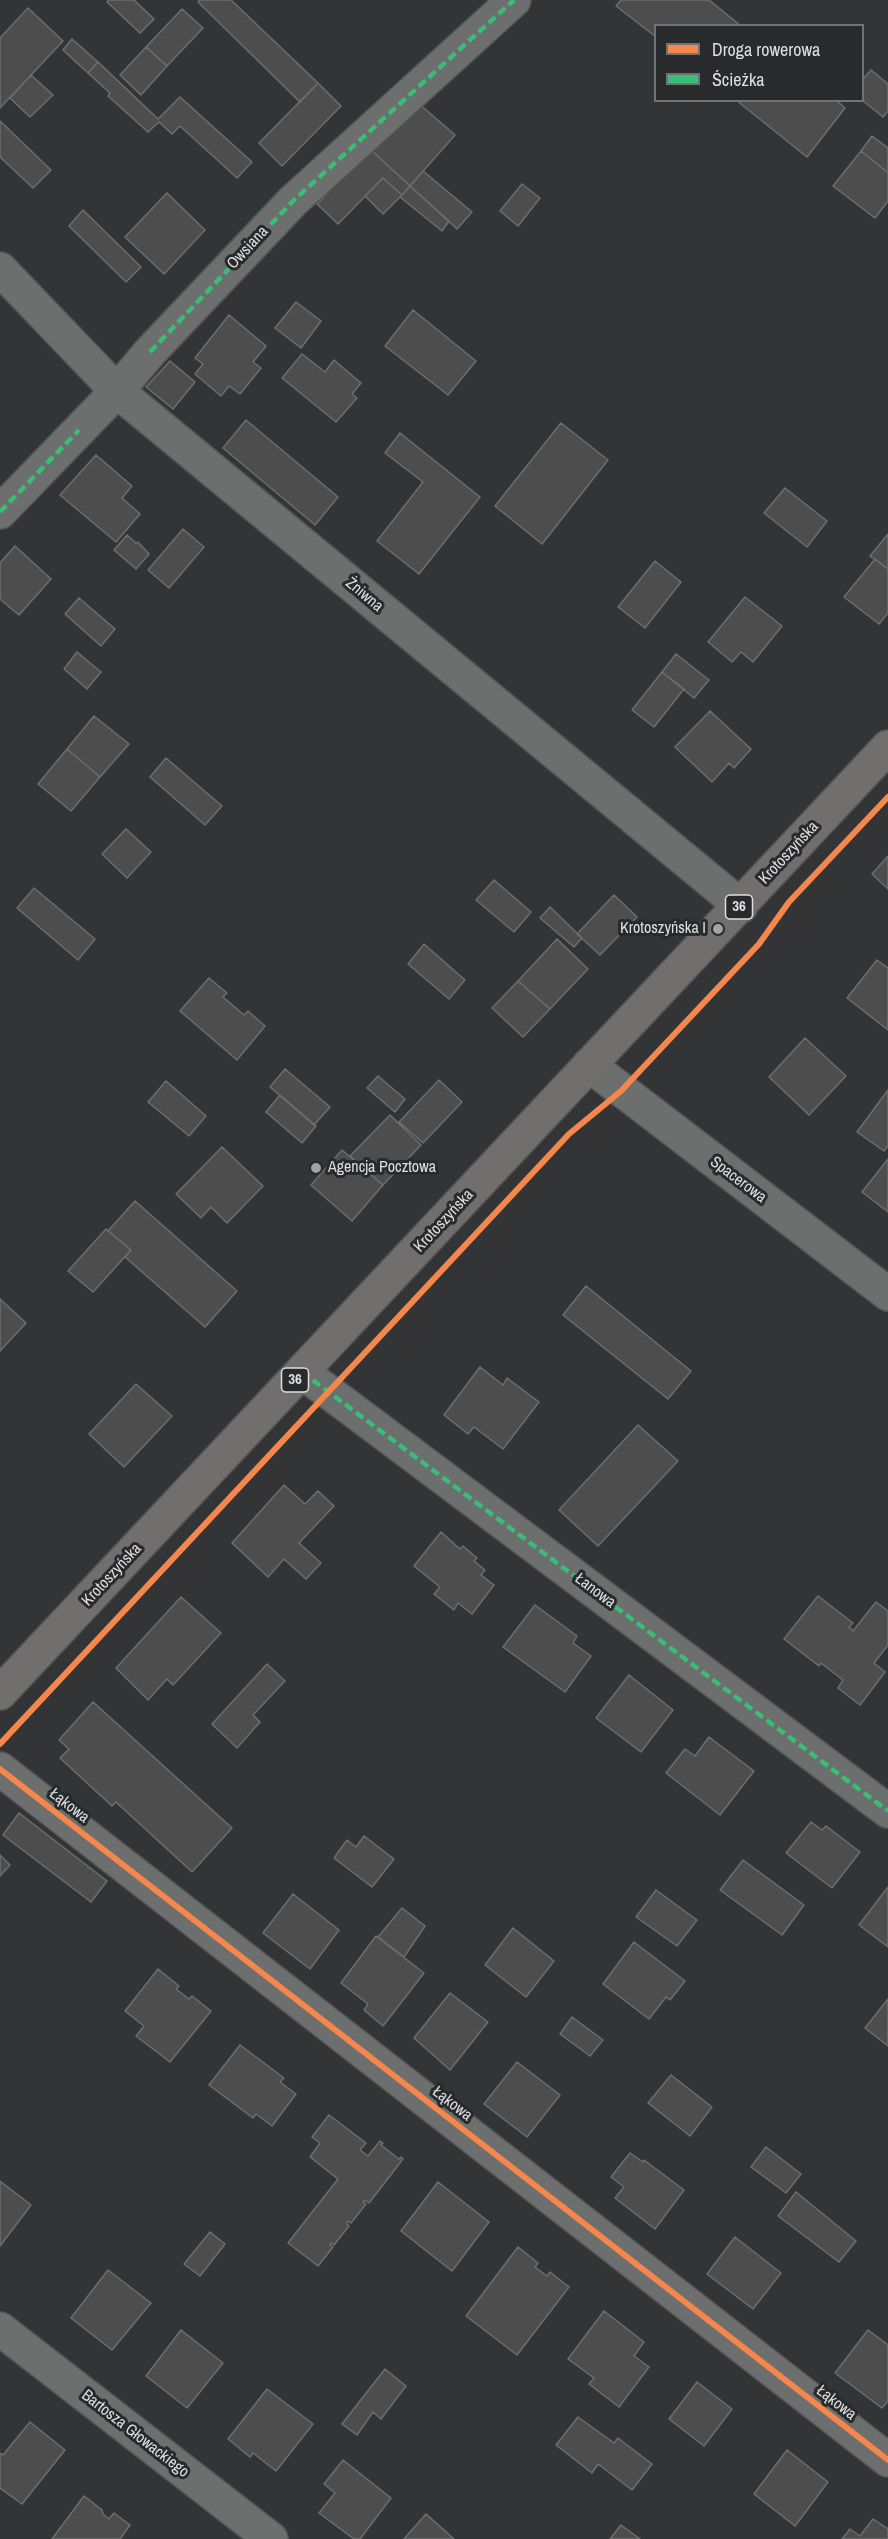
<!DOCTYPE html>
<meta charset="utf-8">
<style>
body{margin:0}
#map{position:relative;width:888px;height:2539px;overflow:hidden;background:#333435;font-family:"Archivo Narrow",sans-serif}
canvas{display:block}
.legend{position:absolute;left:654px;top:24px;width:210px;height:78px;box-sizing:border-box;background:#282a2c;border:2px solid #717274;margin:0;padding:8px 10px;list-style:none;font-size:18px;color:#dedfe0}
.legend li{display:flex;align-items:center;gap:12px;height:30px}
.legend b{width:30px;border:2px solid #717274}
</style>
<div id="map">
<canvas width="888" height="2539"></canvas>
<ul class="legend">
<li><b style="height:8px;background:#f5874c"></b>Droga rowerowa</li>
<li><b style="height:8px;background:#3abd76"></b>Ścieżka</li>
</ul>
</div>
<script>
const g = document.querySelector('canvas').getContext('2d');
g.lineJoin = 'round';
function fill(path, color) {
  g.fillStyle = color;
  g.fill(path, 'evenodd');
}
function poly(rows) {
  const path = new Path2D();
  for (const r of rows) {
    path.moveTo(r[0], r[1]);
    for (let i = 2; i < r.length; i += 2) path.lineTo(r[i], r[i + 1]);
  }
  return path;
}
function trace(path, color, width, dash) {
  g.strokeStyle = color;
  g.lineWidth = width;
  g.lineCap = dash ? 'butt' : 'round';
  g.setLineDash(dash || []);
  g.stroke(path);
}
function drawText(font, color, halo, rows, align = 'center') {
  g.font = font + ' "Archivo Narrow",sans-serif';
  g.lineWidth = 6;
  g.setLineDash([]);
  g.textBaseline = 'middle';
  g.strokeStyle = halo;
  g.fillStyle = color;
  for (const [text, x, y, turn = 0] of rows) {
    g.save();
    g.translate(x, y);
    g.rotate((+turn || 0) * Math.PI / 180);
    g.textAlign = isNaN(turn) ? turn : align;
    if (halo) g.strokeText(text, 0, 0);
    g.fillText(text, 0, 0);
    g.restore();
  }
}
const building = poly([
 [109,0,134,0,154,19,140,33,107,2,109,0],
 [200,0,231,0,318,83,300,102,198,2,200,0],
 [621,0,709,0,741,26,656,26,656,37,616,6,621,0],
 [28,8,63,41,0,108,0,38,28,8],
 [182,9,203,28,167,66,146,47,182,9],
 [72,39,98,62,88,73,63,50,72,39],
 [146,47,167,66,141,95,120,75,146,47],
 [98,62,158,119,180,97,252,162,237,178,180,126,172,134,159,122,148,132,108,96,110,93,88,73,98,62],
 [871,70,888,84,888,111,883,117,862,100,862,80,871,70],
 [31,75,53,95,30,117,10,98,31,75],
 [318,83,341,106,282,166,259,143,318,83],
 [736,100,836,100,845,108,807,157,736,100],
 [417,102,455,135,410,186,370,149,417,102],
 [0,121,51,170,33,188,0,157,0,121],
 [872,136,888,148,888,173,861,151,872,136],
 [370,149,410,186,402,195,383,178,338,224,317,204,370,149],
 [861,151,888,173,888,201,875,218,833,186,861,151],
 [423,171,472,212,457,229,410,186,423,171],
 [383,178,402,195,383,214,365,196,383,178],
 [522,184,540,198,518,226,500,211,522,184],
 [410,186,449,221,442,231,400,197,410,186],
 [167,193,205,230,164,274,125,237,167,193],
 [83,210,141,267,126,282,69,226,83,210],
 [296,302,321,321,301,348,275,328,296,302],
 [413,310,476,361,448,395,385,346,413,310],
 [229,315,266,346,253,362,261,368,240,394,229,386,221,396,195,374,203,364,195,358,229,315],
 [302,354,325,372,334,360,361,383,352,394,357,398,336,422,282,378,302,354],
 [170,361,195,382,173,409,146,387,170,361],
 [246,420,338,497,315,525,223,448,246,420],
 [561,423,608,460,542,544,495,506,561,423],
 [400,433,480,497,419,574,377,541,423,482,385,453,400,433],
 [96,455,132,486,122,498,140,514,116,542,60,495,96,455],
 [785,488,827,521,807,547,764,513,785,488],
 [183,529,204,547,169,588,148,570,183,529],
 [888,534,888,569,870,556,888,534],
 [127,535,136,543,138,542,149,554,136,569,114,550,127,535],
 [15,546,51,579,19,615,0,599,0,563,15,546],
 [875,559,888,569,888,613,879,624,844,597,875,559],
 [655,561,681,582,645,628,618,607,655,561],
 [745,597,782,626,753,662,741,652,732,662,708,642,745,597],
 [79,598,115,629,101,646,65,614,79,598],
 [77,652,101,672,87,689,64,669,77,652],
 [676,654,709,680,694,698,662,672,676,654],
 [662,672,684,689,654,727,632,710,662,672],
 [710,711,751,749,734,768,729,763,712,782,675,747,710,711],
 [94,716,129,744,100,777,67,749,94,716],
 [67,749,100,777,71,811,38,784,67,749],
 [166,758,222,806,205,825,150,777,166,758],
 [126,829,151,852,127,878,102,854,126,829],
 [888,856,888,889,872,874,888,856],
 [494,880,531,912,514,932,476,900,494,880],
 [34,888,95,939,78,960,17,908,34,888],
 [614,895,637,917,600,955,577,934,614,895],
 [550,907,582,938,574,947,540,918,550,907],
 [557,939,588,969,550,1009,518,981,557,939],
 [424,944,465,980,449,999,408,964,424,944],
 [877,960,888,968,888,1030,847,998,877,960],
 [209,978,227,993,223,997,244,1015,248,1011,265,1026,237,1060,180,1011,209,978],
 [518,981,550,1009,523,1037,492,1008,518,981],
 [805,1038,846,1076,809,1115,769,1077,805,1038],
 [285,1069,330,1107,314,1125,270,1087,285,1069],
 [378,1076,405,1099,395,1112,367,1088,378,1076],
 [439,1080,462,1102,423,1143,399,1122,439,1080],
 [166,1081,206,1116,189,1136,148,1102,166,1081],
 [888,1090,888,1146,884,1151,857,1132,888,1090],
 [280,1095,316,1126,302,1143,266,1112,280,1095],
 [390,1115,421,1145,383,1185,350,1156,390,1115],
 [222,1147,263,1186,227,1223,211,1207,201,1218,176,1194,222,1147],
 [342,1150,383,1185,352,1221,311,1185,342,1150],
 [888,1159,888,1212,862,1192,888,1159],
 [135,1201,237,1291,205,1327,125,1257,131,1250,108,1231,135,1201],
 [106,1229,131,1250,93,1292,68,1271,106,1229],
 [586,1286,691,1371,668,1399,563,1315,586,1286],
 [0,1299,26,1323,0,1351,0,1299],
 [480,1367,503,1385,507,1378,539,1402,503,1449,474,1427,468,1434,444,1415,480,1367],
 [136,1384,172,1416,124,1467,89,1434,136,1384],
 [638,1425,678,1461,598,1546,559,1510,638,1425],
 [284,1485,305,1504,318,1491,334,1506,299,1543,321,1563,306,1579,284,1559,268,1577,232,1543,284,1485],
 [441,1532,460,1549,463,1546,477,1558,474,1561,485,1570,481,1575,494,1585,472,1614,458,1603,454,1610,434,1594,440,1587,414,1566,441,1532],
 [818,1596,853,1623,849,1627,853,1631,876,1602,888,1611,888,1645,874,1663,885,1672,860,1705,838,1688,843,1680,821,1663,819,1666,784,1639,818,1596],
 [181,1597,221,1633,173,1685,167,1679,148,1700,116,1668,181,1597],
 [535,1605,577,1636,573,1643,591,1656,565,1692,503,1647,535,1605],
 [267,1664,285,1681,253,1715,260,1722,237,1748,212,1724,267,1664],
 [629,1675,673,1710,641,1752,596,1718,629,1675],
 [93,1702,232,1828,192,1872,116,1802,112,1806,60,1758,69,1749,59,1740,93,1702],
 [709,1737,754,1771,720,1815,666,1773,685,1749,695,1756,709,1737],
 [19,1813,107,1881,91,1902,3,1835,19,1813],
 [811,1822,822,1830,826,1826,860,1852,832,1888,786,1853,811,1822],
 [364,1836,394,1859,372,1887,334,1858,347,1840,356,1847,364,1836],
 [0,1855,10,1865,0,1876,0,1855],
 [743,1860,804,1905,782,1935,720,1890,743,1860],
 [888,1887,888,1947,859,1925,888,1887],
 [656,1890,697,1920,677,1946,636,1917,656,1890],
 [293,1894,339,1930,310,1969,263,1933,293,1894],
 [402,1908,425,1926,404,1957,378,1937,402,1908],
 [513,1928,554,1961,526,1997,485,1965,513,1928],
 [376,1936,424,1973,383,2026,364,2010,368,2004,341,1983,376,1936],
 [634,1942,685,1981,670,2000,666,1997,649,2019,603,1984,634,1942],
 [158,1969,179,1986,176,1989,189,1999,192,1996,211,2011,170,2062,136,2036,144,2026,125,2011,158,1969],
 [450,1993,488,2022,450,2070,414,2038,450,1993],
 [888,1999,888,2046,865,2028,888,1999],
 [572,2017,603,2040,590,2056,560,2034,572,2017],
 [240,2045,284,2078,280,2082,296,2094,272,2126,256,2114,253,2118,209,2085,240,2045],
 [517,2062,560,2095,527,2137,484,2104,517,2062],
 [671,2075,712,2107,690,2136,648,2103,671,2075],
 [329,2115,366,2143,360,2150,368,2156,380,2141,383,2143,381,2145,399,2159,401,2157,403,2159,369,2203,365,2200,363,2202,366,2204,351,2223,348,2221,347,2224,349,2226,334,2245,331,2243,330,2245,333,2247,318,2266,288,2243,338,2179,310,2157,320,2143,312,2137,329,2115],
 [766,2147,801,2174,786,2193,751,2167,766,2147],
 [630,2153,643,2162,644,2160,684,2190,655,2229,615,2198,624,2187,611,2177,630,2153],
 [0,2181,31,2205,0,2246,0,2181],
 [438,2182,489,2222,452,2271,401,2231,438,2182],
 [796,2192,856,2241,839,2262,778,2216,796,2192],
 [210,2232,225,2244,200,2276,184,2264,210,2232],
 [735,2237,781,2273,753,2309,707,2274,735,2237],
 [518,2247,538,2263,535,2267,547,2276,550,2272,569,2287,517,2355,466,2316,518,2247],
 [108,2270,151,2303,112,2350,71,2318,108,2270],
 [604,2311,644,2342,634,2356,649,2367,619,2407,589,2384,594,2378,568,2359,604,2311],
 [181,2330,223,2363,187,2408,146,2376,181,2330],
 [868,2330,888,2345,888,2401,882,2408,835,2373,868,2330],
 [385,2369,406,2386,381,2419,373,2412,357,2435,342,2424,385,2369],
 [697,2382,732,2409,704,2446,669,2419,697,2382],
 [267,2389,313,2424,276,2471,253,2453,250,2457,228,2439,267,2389],
 [578,2417,614,2443,618,2438,652,2464,632,2490,598,2464,592,2473,556,2445,578,2417],
 [30,2422,65,2450,22,2504,0,2488,0,2453,3,2455,30,2422],
 [787,2450,828,2482,795,2526,754,2494,787,2450],
 [343,2460,391,2498,360,2539,354,2539,319,2513,335,2493,324,2484,343,2460],
 [84,2496,102,2510,103,2514,109,2519,114,2513,130,2525,120,2539,52,2539,84,2496],
 [426,2514,454,2539,404,2539,426,2514],
 [873,2519,888,2529,888,2539,842,2539,850,2529,860,2536,873,2519],
 [621,2525,640,2539,610,2539,621,2525]
]);
const street = poly([
 [0,269,117,391,741,906],
 [0,512,117,391,150,352,293,201,514,0],
 [589,1065,888,1294],
 [302,1372,888,1811],
 [0,1769,888,2460],
 [0,2329,271,2539]
]);
const primary = poly([
 [0,1693,888,747]
]);
const quiet = poly([
 [150,352,293,201,514,0],
 [0,512,79,430],
 [302,1372,888,1811]
]);
const cycleway = poly([
 [0,1744,569,1134,621,1091,759,944,789,902,888,797],
 [0,1769,888,2460]
]);
const markers = [
 [718,929,6,"#a2a3a4"],
 [316,1168,6,"#a2a3a4"]
];
const shields = [
 [739,907,27],
 [295,1380,27]
];
const shieldNames = [
 ["36",739,907],
 ["36",295,1380]
];
const streetNames = [
 ["Owsiana",248,248,-47],
 ["Żniwna",364,595,40],
 ["Krotoszyńska",789,853,-47],
 ["Spacerowa",738,1180,37],
 ["Krotoszyńska",444,1221,-47],
 ["Krotoszyńska",112,1575,-47],
 ["Łanowa",595,1591,37],
 ["Łąkowa",69,1806,38],
 ["Łąkowa",452,2104,38],
 ["Łąkowa",836,2403,38],
 ["Bartosza Głowackiego",135,2434,38]
];
const poiNames = [
 ["Krotoszyńska I",706,929],
 ["Agencja Pocztowa",328,1168,"left"]
];
fill(building, '#4d4d4d');
trace(building, '#6e6e6f', 1.5);
trace(street, '#525353', 36);
trace(primary, '#525353', 36);
trace(street, '#6d6e6e', 33);
trace(primary, '#716e6d', 33);
trace(quiet, '#3abd76', 4.5, [9, 4.5]);
trace(cycleway, '#f5874c', 6);
for (const [x, y, r, color] of markers) {
  const dot = new Path2D();
  dot.arc(x, y, r, 0, 2 * Math.PI);
  g.fillStyle = color;
  g.fill(dot);
  trace(dot, '#282a2c', 2);
}
for (const [x, y, w] of shields) {
  const box = new Path2D();
  box.roundRect(x - w / 2, y - 12, w, 24, 4.5);
  g.fillStyle = '#282a2c';
  g.fill(box);
  trace(box, '#dedfe0', 1.5);
}
drawText('bold 15px', '#dedfe0', null, shieldNames);
drawText('16px', '#dedfe0', '#282a2c', streetNames);
drawText('16px', '#dedfe0', '#282a2c', poiNames, 'right');
</script>
